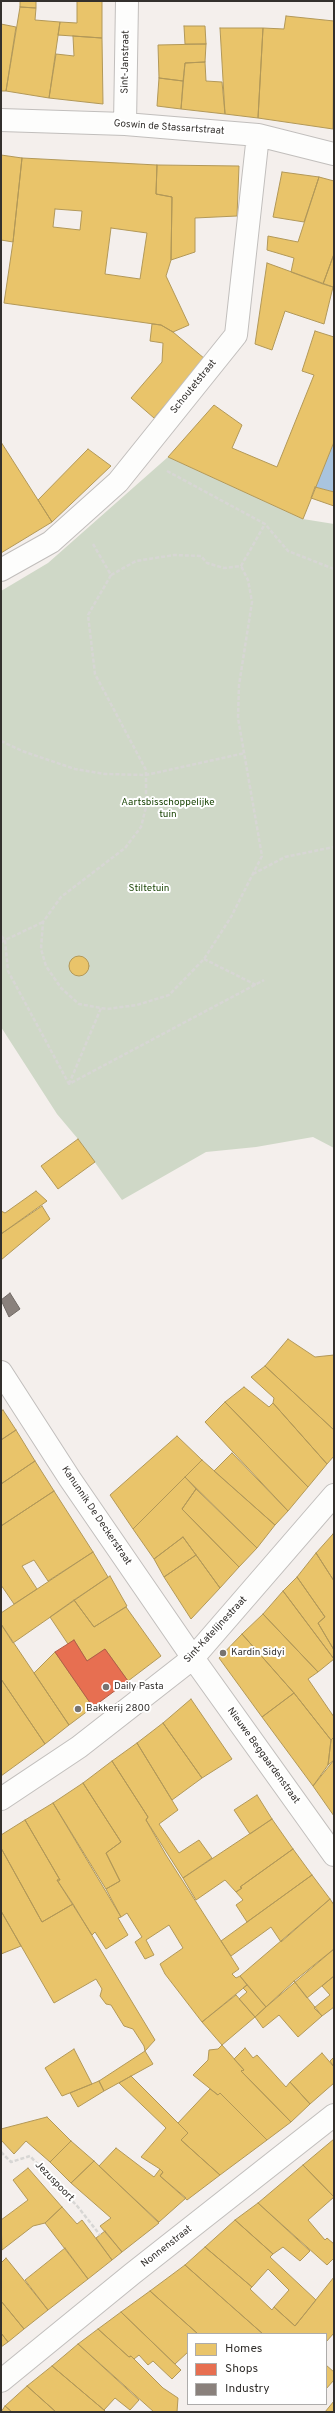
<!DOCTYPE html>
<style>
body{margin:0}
#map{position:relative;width:335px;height:2413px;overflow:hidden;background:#f4efec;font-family:Overpass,sans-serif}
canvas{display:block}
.frame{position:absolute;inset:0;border:2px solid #33302d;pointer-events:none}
.legend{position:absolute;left:187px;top:2333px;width:140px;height:72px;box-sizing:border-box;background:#fff;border:1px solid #adacab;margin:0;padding:5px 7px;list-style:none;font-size:12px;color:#33302d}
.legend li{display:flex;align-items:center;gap:8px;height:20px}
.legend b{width:20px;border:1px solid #adacab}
</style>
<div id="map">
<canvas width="335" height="2413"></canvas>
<div class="frame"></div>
<ul class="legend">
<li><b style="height:11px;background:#e9c46a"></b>Homes</li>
<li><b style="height:11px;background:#e76f51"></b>Shops</li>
<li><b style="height:11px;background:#8a817c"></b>Industry</li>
</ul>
</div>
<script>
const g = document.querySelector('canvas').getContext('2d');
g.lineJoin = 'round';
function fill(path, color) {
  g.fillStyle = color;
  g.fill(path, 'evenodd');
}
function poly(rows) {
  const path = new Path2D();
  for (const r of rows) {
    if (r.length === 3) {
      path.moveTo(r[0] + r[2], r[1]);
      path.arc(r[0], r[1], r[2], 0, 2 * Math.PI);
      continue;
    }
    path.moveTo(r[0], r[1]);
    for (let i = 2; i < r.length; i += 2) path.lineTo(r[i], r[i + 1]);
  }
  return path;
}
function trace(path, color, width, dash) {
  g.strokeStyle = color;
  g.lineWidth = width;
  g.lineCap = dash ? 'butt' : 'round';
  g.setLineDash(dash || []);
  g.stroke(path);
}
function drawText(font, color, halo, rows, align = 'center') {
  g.font = font + ' Overpass,sans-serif';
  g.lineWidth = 4;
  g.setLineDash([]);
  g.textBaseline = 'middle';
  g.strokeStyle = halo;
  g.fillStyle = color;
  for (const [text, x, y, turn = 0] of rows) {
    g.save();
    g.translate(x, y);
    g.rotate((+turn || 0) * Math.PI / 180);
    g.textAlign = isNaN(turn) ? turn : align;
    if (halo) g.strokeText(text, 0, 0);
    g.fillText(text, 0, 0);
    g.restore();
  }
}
const green = poly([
 [168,457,303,519,334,524,334,1148,313,1137,256,1147,206,1152,122,1200,78,1139,57,1114,1,1027,1,591,48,563]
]);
const water = poly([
 [334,442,334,492,315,487]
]);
const homes = poly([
 [20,1,36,1,36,8,20,7,20,1],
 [77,1,102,1,102,38,58,35,60,22,77,23,77,1],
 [20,7,36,8,35,20,60,22,49,98,6,91,20,7],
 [286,16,334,21,333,129,258,118,263,28,284,29,286,16],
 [1,24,16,27,6,91,1,91,1,24],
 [184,26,205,26,206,44,185,44,184,26],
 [220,28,263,28,258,118,225,114,220,28],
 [73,36,102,38,103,104,49,98,56,54,74,56,73,36],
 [206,44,205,62,185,63,183,81,159,78,158,45,206,44],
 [205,62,206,81,222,82,225,114,181,109,185,63,205,62],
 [159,78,183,81,181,109,157,106,159,78],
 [1,155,22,158,13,242,1,240,1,155],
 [22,158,157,165,156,194,172,197,171,260,166,276,189,325,173,332,161,325,4,303,13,242,22,158],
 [55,209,82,211,80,230,53,227,55,209],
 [111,228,147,233,140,279,105,274,111,228],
 [157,165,239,166,237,216,195,218,195,252,171,260,172,197,156,194,157,165],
 [282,172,319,177,304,222,273,217,282,172],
 [319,177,334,181,334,254,323,284,291,272,294,258,267,250,268,236,298,242,319,177],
 [334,254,334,286,333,287,323,284,334,254],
 [267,263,333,287,324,324,285,311,272,350,255,344,267,263],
 [152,324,161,325,173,332,205,359,154,418,131,398,162,362,163,343,150,341,152,324],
 [315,331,334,337,334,442,303,519,168,457,214,405,242,425,232,448,277,467,314,375,302,371,315,331],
 [1,442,52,522,1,553,1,442],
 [88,449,111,466,52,522,38,500,88,449],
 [315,487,334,492,334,506,311,498,315,487],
 [79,966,10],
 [78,1139,95,1162,58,1189,41,1166,78,1139],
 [36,1191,47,1201,1,1234,1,1211,5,1213,36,1191],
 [42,1206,50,1219,1,1260,1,1234,42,1206],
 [288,1339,315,1357,334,1355,334,1430,265,1366,288,1339],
 [265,1366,334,1430,334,1456,327,1464,273,1403,274,1398,251,1377,265,1366],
 [244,1387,269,1407,273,1403,327,1464,308,1487,225,1402,244,1387],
 [225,1402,308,1487,288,1511,205,1422,225,1402],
 [3,1410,16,1430,1,1440,1,1411,3,1410],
 [16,1430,35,1461,1,1484,1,1440,16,1430],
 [177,1436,202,1460,133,1529,110,1495,177,1436],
 [232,1453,288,1511,275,1525,214,1471,232,1453],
 [202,1460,275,1525,257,1548,185,1477,202,1460],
 [35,1461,54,1491,1,1526,1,1484,35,1461],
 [185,1477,196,1489,182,1509,239,1567,220,1588,183,1537,154,1559,133,1529,185,1477],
 [196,1489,257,1548,239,1567,182,1509,196,1489],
 [54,1491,93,1552,48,1581,34,1560,22,1566,37,1589,14,1604,1,1585,1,1526,54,1491],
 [333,1534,334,1535,334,1581,316,1553,333,1534],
 [183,1537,196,1555,164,1577,154,1559,183,1537],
 [93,1552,108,1577,13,1643,1,1624,1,1613,93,1552],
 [316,1553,334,1581,334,1650,318,1623,325,1617,297,1577,316,1553],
 [196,1555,220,1588,191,1619,164,1577,196,1555],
 [110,1576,127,1606,94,1627,74,1600,110,1576],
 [297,1577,325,1617,318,1623,334,1650,334,1659,283,1591,297,1577],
 [283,1591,334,1659,318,1672,263,1614,283,1591],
 [74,1600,94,1627,126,1607,161,1656,128,1681,105,1649,87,1661,74,1640,68,1644,50,1617,74,1600],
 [263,1614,318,1672,308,1679,334,1717,334,1737,331,1740,294,1693,242,1634,263,1614],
 [1,1624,69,1725,45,1744,1,1679,1,1624],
 [242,1634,294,1693,262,1717,219,1658,242,1634],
 [55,1652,93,1707,69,1725,34,1673,55,1652],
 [1,1679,45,1744,1,1776,1,1679],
 [294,1693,331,1740,328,1765,313,1786,262,1717,294,1693],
 [191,1699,232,1759,202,1778,163,1723,191,1699],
 [163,1723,202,1778,172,1800,137,1743,163,1723],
 [334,1737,334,1760,328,1765,331,1740,334,1737],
 [137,1743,178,1810,159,1824,179,1853,199,1840,212,1858,183,1878,146,1820,148,1817,112,1761,137,1743],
 [334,1760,334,1816,313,1786,334,1760],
 [112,1761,148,1817,146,1820,166,1855,239,1969,232,1974,236,1978,240,1976,247,1985,202,2022,165,1974,160,1964,183,1948,169,1925,146,1940,154,1955,145,1959,135,1942,142,1937,127,1913,121,1917,106,1889,120,1881,106,1853,121,1842,83,1783,112,1761],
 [83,1783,121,1842,106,1853,120,1881,106,1889,53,1803,83,1783],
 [257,1795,272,1819,250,1834,234,1810,257,1795],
 [53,1803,121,1917,118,1918,128,1935,106,1949,95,1932,92,1935,57,1880,60,1880,25,1820,53,1803],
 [272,1819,293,1849,240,1887,242,1888,236,1892,225,1880,196,1900,183,1878,272,1819],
 [25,1820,60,1880,57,1880,73,1904,42,1922,1,1848,1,1835,25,1820],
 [1,1848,42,1922,73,1904,155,2040,145,2051,144,2046,133,2029,124,2026,111,2005,106,2004,100,1996,102,1989,96,1979,54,2003,1,1911,1,1848],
 [293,1849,312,1875,247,1922,236,1905,243,1900,236,1892,242,1888,240,1887,293,1849],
 [312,1875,330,1899,281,1942,271,1927,231,1956,221,1941,312,1875],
 [330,1899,334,1905,334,1949,266,2007,240,1976,330,1899],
 [1,1911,21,1946,1,1954,1,1911],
 [334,1949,334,1976,307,1998,294,1981,334,1949],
 [334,1976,334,2007,322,2016,314,2008,330,1995,322,1986,334,1976],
 [294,1981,322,2016,298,2037,279,2015,263,2028,255,2017,294,1981],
 [247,1985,266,2007,255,2017,239,1999,247,1992,243,1988,247,1985],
 [236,1995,255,2017,222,2045,202,2022,236,1995],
 [222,2045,244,2070,241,2071,291,2122,267,2140,220,2093,218,2095,193,2075,208,2060,209,2050,218,2049,222,2045],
 [245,2048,253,2058,257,2055,286,2087,290,2082,310,2104,291,2122,241,2071,244,2070,234,2059,245,2048],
 [74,2049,92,2084,62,2096,45,2068,74,2049],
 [145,2051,153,2064,104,2091,99,2081,145,2051],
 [322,2053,334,2067,334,2083,310,2104,290,2082,322,2053],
 [334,2057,334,2067,330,2061,334,2057],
 [131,2076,188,2133,181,2140,220,2175,187,2200,160,2176,163,2172,160,2169,141,2157,166,2128,119,2083,131,2076],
 [99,2081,104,2091,78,2107,70,2093,99,2081],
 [210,2089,218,2095,220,2093,267,2140,220,2175,181,2140,188,2133,178,2123,210,2089],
 [47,2117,71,2141,50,2162,26,2141,14,2154,1,2140,1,2129,47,2117],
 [334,2139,334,2197,303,2165,334,2139],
 [71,2141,94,2161,71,2183,50,2162,71,2141],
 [116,2148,154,2177,160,2169,163,2172,160,2176,186,2198,159,2222,99,2166,116,2148],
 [94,2161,159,2223,122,2252,100,2226,111,2218,71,2183,94,2161],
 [303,2165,334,2197,308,2220,325,2240,327,2238,334,2244,334,2258,327,2265,258,2203,303,2165],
 [28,2168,62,2207,45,2223,33,2226,2,2250,1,2220,28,2200,13,2180,28,2168],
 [258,2203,310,2251,300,2261,283,2247,273,2254,235,2220,258,2203],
 [62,2207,77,2224,82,2220,112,2260,88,2279,45,2223,62,2207],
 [235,2220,273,2254,270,2257,316,2300,295,2326,274,2307,289,2290,268,2269,252,2287,205,2247,235,2220],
 [105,2231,122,2252,112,2260,96,2238,105,2231],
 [205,2247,252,2287,250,2289,272,2310,274,2307,295,2326,334,2277,334,2333,326,2342,326,2334,263,2334,185,2265,205,2247],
 [65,2248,88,2279,48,2310,25,2280,65,2248],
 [6,2258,48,2310,24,2329,1,2301,1,2263,6,2258],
 [185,2265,238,2312,263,2334,198,2334,150,2291,185,2265],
 [150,2291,198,2334,188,2334,188,2352,175,2364,121,2312,150,2291],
 [1,2301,24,2329,8,2342,1,2333,1,2301],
 [121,2312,181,2370,172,2379,153,2361,148,2365,139,2355,134,2359,131,2356,129,2357,98,2329,121,2312],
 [98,2329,129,2357,131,2356,163,2388,178,2398,177,2412,154,2412,78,2344,98,2329],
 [1,2333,8,2342,1,2347,1,2333],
 [78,2344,139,2400,130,2410,115,2398,104,2410,52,2366,78,2344],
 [326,2365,334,2372,334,2380,326,2389,326,2365],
 [52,2366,104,2410,106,2412,56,2412,27,2386,52,2366],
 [27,2386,56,2412,12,2412,5,2406,27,2386],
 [334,2401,334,2412,325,2412,334,2401],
 [5,2406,12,2412,1,2412,5,2406]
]);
const shops = poly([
 [74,1640,87,1661,105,1649,128,1681,93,1707,55,1652,74,1640]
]);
const industry = poly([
 [10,1293,20,1309,9,1317,1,1300,10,1293]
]);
const path = poly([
 [167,471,265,524,288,551,334,569],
 [93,544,111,575,88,615,95,674,146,770,146,807,141,827,125,848,61,897,43,922,41,949,46,966,61,988,79,1004,107,1009,137,1005,169,995,204,959,231,917,262,856,238,718,239,685,252,602,248,580,241,566],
 [111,575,136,561,174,555,201,556,207,563,224,568,241,566,265,524],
 [1,741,22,751,75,769,105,774,146,775,245,753],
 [253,874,285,857,334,847],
 [1,936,5,940,8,971,69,1084,264,980],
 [1,942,43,922],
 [204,959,256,985],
 [69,1084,101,1008],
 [1,2152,11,2162,30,2156,78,2207,100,2235]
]);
const minor = poly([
 [1,120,125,124,258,135,334,154],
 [125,124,127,1],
 [1,570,51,542,118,482,236,335,258,135],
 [1,1372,70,1479,193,1658,334,1855],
 [1,1799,79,1747,193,1658,334,1495],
 [1,2381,132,2274,334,2115]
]);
const markers = [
 [223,1653,4,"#777370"],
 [106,1687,4,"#777370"],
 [78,1709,4,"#777370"]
];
const streetNames = [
 ["Sint-Janstraat",126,62,-89],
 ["Goswin de Stassartstraat",169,128,4],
 ["Schoutetstraat",194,387,-51],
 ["Kanunnik De Deckerstraat",96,1516,56],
 ["Sint-Katelijnestraat",216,1630,-47],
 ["Nieuwe Beggaardenstraat",263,1756,54],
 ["Jezuspoort",54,2182,46],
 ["Nonnenstraat",167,2247,-38]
];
const parkNames = [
 ["Aartsbisschoppelijke",168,803],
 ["tuin",168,815],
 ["Stiltetuin",149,889]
];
const poiNames = [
 ["Kardin Sidyi",231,1653],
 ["Daily Pasta",114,1687],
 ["Bakkerij 2800",86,1709]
];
fill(green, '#cfd8c7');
fill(water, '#a9c4de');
fill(homes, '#e9c46a');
trace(homes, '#b29858', 1);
fill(shops, '#e76f51');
trace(shops, '#b15c46', 1);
fill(industry, '#8a817c');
trace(industry, '#706964', 1);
trace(minor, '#c1bebc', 24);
trace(path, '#d7d6d4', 2.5, [4, 2]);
trace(minor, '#fdfdfc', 22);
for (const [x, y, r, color] of markers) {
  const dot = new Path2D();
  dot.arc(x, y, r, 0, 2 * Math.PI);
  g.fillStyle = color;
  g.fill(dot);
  trace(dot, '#fff', 1.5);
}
drawText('10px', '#33302d', '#fff', streetNames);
drawText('10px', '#1d4708', '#fff', parkNames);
drawText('10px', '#33302d', '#fff', poiNames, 'left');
</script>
